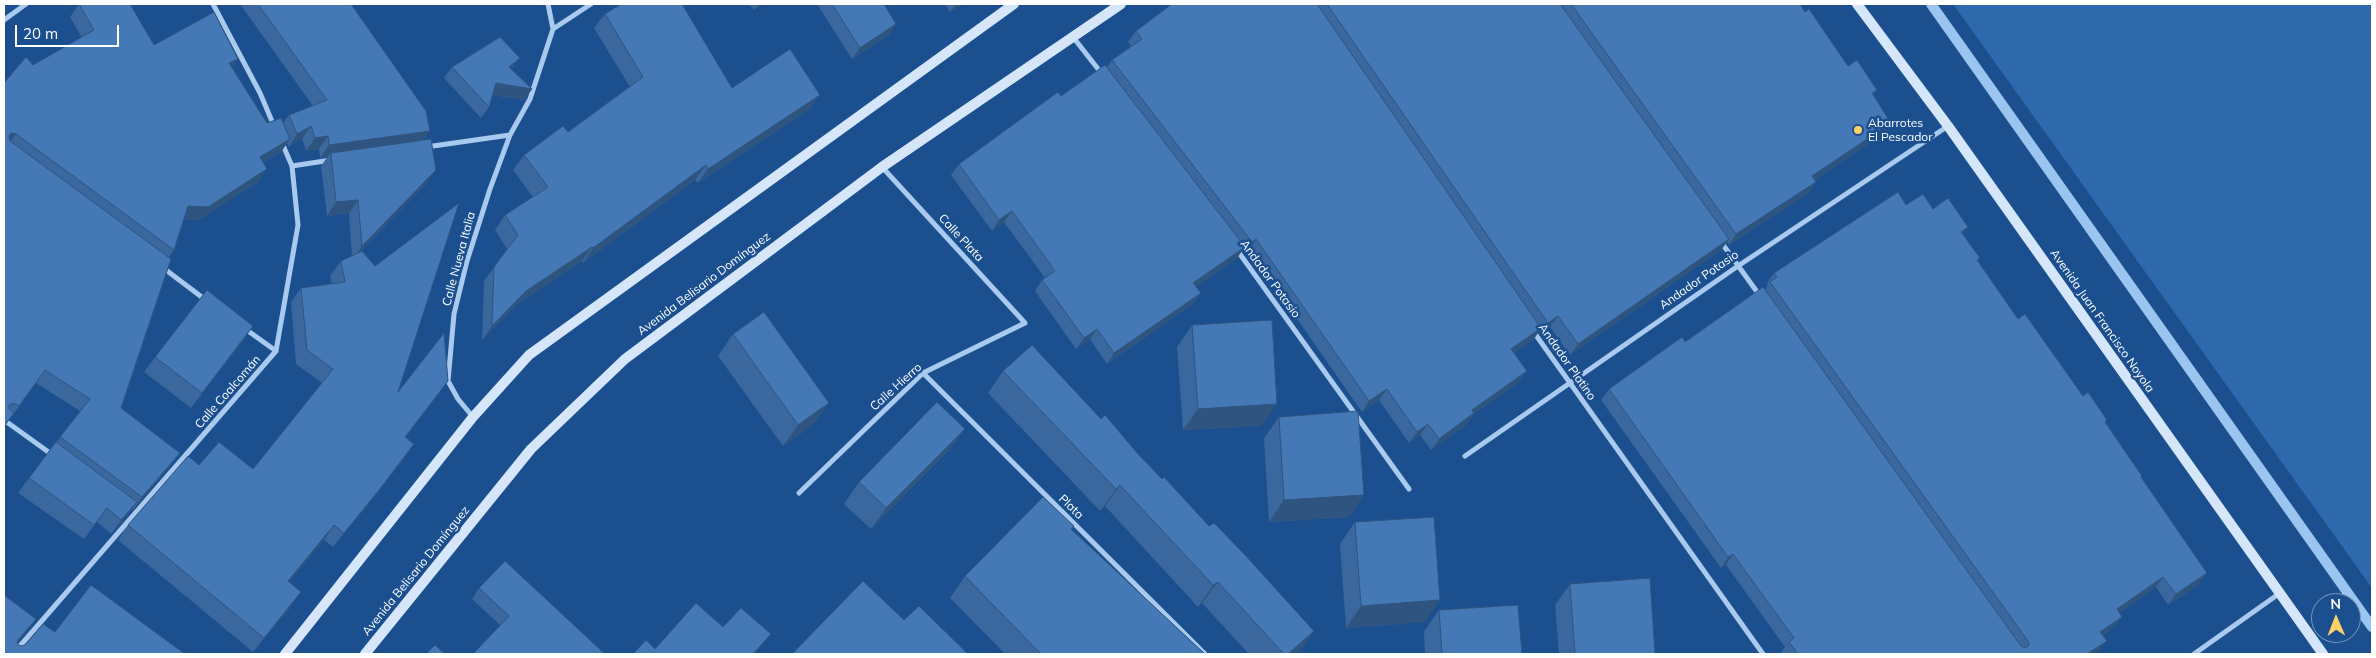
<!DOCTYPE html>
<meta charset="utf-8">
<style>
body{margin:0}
#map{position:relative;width:2376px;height:658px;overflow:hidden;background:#1b4f8f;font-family:Mulish,sans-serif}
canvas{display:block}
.frame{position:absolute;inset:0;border:5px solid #fff;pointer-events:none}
.north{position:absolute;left:2311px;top:593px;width:50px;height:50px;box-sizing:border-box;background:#1b4f8f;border:1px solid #7695bc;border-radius:50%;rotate:359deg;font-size:14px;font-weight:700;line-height:20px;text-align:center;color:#fff}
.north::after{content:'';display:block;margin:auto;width:18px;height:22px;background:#ffd166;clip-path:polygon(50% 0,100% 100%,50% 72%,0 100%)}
.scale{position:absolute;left:15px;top:25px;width:104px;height:22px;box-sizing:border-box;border:2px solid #fff;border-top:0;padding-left:6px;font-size:15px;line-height:18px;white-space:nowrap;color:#fff;-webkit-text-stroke:4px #1b4f8f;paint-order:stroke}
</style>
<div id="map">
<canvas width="2376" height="658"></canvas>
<div class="frame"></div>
<div class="north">N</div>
<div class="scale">20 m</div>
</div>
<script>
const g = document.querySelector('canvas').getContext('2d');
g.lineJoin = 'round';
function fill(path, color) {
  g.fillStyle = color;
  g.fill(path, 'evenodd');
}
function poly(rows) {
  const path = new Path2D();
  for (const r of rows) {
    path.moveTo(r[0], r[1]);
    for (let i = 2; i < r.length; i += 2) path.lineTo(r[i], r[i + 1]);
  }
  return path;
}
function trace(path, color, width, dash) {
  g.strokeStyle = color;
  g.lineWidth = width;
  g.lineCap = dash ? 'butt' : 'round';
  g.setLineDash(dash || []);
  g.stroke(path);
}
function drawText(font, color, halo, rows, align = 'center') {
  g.font = font + ' Mulish,sans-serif';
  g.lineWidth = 5;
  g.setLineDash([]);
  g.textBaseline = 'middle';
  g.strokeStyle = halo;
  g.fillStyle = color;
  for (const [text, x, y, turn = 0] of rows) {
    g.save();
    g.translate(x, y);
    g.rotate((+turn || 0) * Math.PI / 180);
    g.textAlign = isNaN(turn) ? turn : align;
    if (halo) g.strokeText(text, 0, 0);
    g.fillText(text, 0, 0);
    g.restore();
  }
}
const green = poly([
 [1953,4,2372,4,2372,588]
]);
const stream = poly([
 [1931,4,2372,627]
]);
const street = poly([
 [213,4,260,93,274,126],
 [4,20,26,4],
 [553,29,591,4],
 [1073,37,1102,74],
 [426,147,510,135],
 [292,166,331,160],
 [1721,242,1760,296],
 [1237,250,1409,489],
 [162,267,207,301],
 [244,328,276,351],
 [1533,331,1763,654],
 [923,373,1205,654],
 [473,417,458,399,448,381,454,314,467,261,490,189,510,135,530,99,553,29,548,4],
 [4,420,54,456],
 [1465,456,1738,266,1948,126],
 [799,493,923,373,1025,323,882,167],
 [13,654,276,351,298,225,292,166,282,143],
 [2194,654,2280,593]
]);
const secondary = poly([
 [1857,4,1948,126,2323,654],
 [285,654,473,417,529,355,1014,4],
 [365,654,531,449,625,359,882,167,1121,4]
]);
const wall = poly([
 [79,4,154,45,238,59,232,67,267,123,283,123,289,115,313,106,240,4,351,4,430,131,423,140,427,183,359,253,398,392,448,381,406,437,414,444,404,459,368,505,333,547,324,540,289,582,291,607,253,652,118,540,128,525,199,465,253,469,322,383,296,364,291,302,301,288,332,284,330,276,341,261,352,256,349,213,327,216,321,166,328,156,320,158,319,149,306,151,302,139,289,147,287,143,281,152,263,163,258,182,199,220,184,219,174,250,169,257,121,408,180,453,170,466,133,510,132,509,127,516,111,534,97,522,84,539,18,493,29,478,80,411,36,383,4,427,4,83,33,65,82,38,70,17],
 [749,4,763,4,754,10],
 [817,4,884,4,896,24,889,35,852,59],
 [945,4,965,4,950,12],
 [1172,4,1800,4,1805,12,1848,66,1877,90,1873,95,1891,123,1883,134,1815,180,1809,193,1729,245,1727,242,1721,250,1570,355,1550,327,1541,334,1539,331,1534,339,1514,353,1519,382,1474,414,1467,424,1431,450,1420,435,1409,443,1379,400,1362,412,1249,250,1244,253,1242,250,1237,258,1196,287,1201,293,1193,304,1107,364,1090,339,1076,349,1035,291,1042,280,1045,278,1004,222,992,231,951,175,959,164,1061,96,1107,67,1112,60,1131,46,1128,42,1136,31],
 [605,14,732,88,810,109,698,183,695,180,583,263,582,261,516,305,482,340,484,281,507,249,495,230,505,215,533,197,513,170,524,155,568,132,630,87,594,28],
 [452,67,511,70,532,89,524,100,493,95,489,107,481,118,444,78],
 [1906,205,1963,234,1980,258,1978,261,2018,319,2105,423,2141,478,2199,584,2168,605,2156,587,2119,613,2122,617,2114,627,2103,635,2099,651,2095,654,1783,654,1781,653,1785,647,1726,565,1721,568,1601,400,1609,389,1685,342,1765,290,1768,285,1767,283,1774,273],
 [1192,325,1262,426,1183,430,1177,347],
 [253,326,242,342,191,408,144,372,155,357],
 [733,334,814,424,783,446,718,356],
 [1003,371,1101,419,1138,454,1314,631,1299,652,1297,654,1249,654,1202,603,1198,607,1105,506,1100,511,988,393],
 [1279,417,1349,517,1269,522,1264,438],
 [965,429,949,450,871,529,844,504,859,482],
 [1355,522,1425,622,1346,628,1340,544],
 [1072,530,1205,654,1005,654,950,598,965,576],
 [1570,584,1655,654,1559,654,1555,605],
 [479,588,605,654,500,625,472,599],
 [1439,610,1522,654,1425,654,1424,631]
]);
const shadedWall = poly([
 [759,4,763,4,754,10],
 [956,4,965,4,950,12],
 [896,24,889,35,852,59,860,48],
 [520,58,512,69,501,79,509,67],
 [238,59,229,72,229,63],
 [496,83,532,89,524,100,489,94],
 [820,95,810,109,698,183,708,169],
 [1891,123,1883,134,1805,187,1812,176],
 [311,126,302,139,289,147,297,134],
 [430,131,421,143,331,153,328,156,320,158,329,145],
 [11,133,16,134,7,146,4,146],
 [328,136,319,149,306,151,315,138],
 [290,139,281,152,251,170,260,157],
 [706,165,695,180,583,263,593,248],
 [267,169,258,182,199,220,179,219,188,206],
 [436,170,427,183,353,259,362,246],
 [1816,182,1809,193,1729,245,1736,234],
 [358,200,349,213,327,216,336,202],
 [1012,211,1004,222,992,231,999,220],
 [1968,227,1961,238,1961,232],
 [1256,239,1249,250,1244,253,1252,242],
 [1729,239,1721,250,1570,355,1578,344],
 [592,247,582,261,516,305,482,340,492,326,526,291],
 [1245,247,1237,258,1186,294,1193,283],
 [1201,293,1193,304,1107,364,1114,353],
 [1558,316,1550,327,1541,334,1548,323],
 [253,326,242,342,191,408,202,393],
 [1541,328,1534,339,1504,360,1511,349],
 [1097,329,1090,339,1076,349,1084,338],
 [1527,371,1519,382,1474,414,1467,424,1431,450,1439,439,1472,410],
 [448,381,438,395,395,452,405,437],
 [1387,389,1379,400,1362,412,1369,401],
 [829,403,814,424,783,446,798,425],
 [1277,404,1262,426,1183,430,1198,409],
 [1428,424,1420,435,1409,443,1417,432],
 [965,429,949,450,871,529,886,508],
 [414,444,404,459,368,505,333,547,344,533],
 [180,453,170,466,133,510,142,497],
 [1120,485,1105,506,1100,511,1116,489],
 [1364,495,1349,517,1269,522,1284,500],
 [137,502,127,516,111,534,121,520],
 [334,525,324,540,278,596,288,581],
 [1733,554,1726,565,1721,568,1728,557],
 [2207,573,2199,584,2168,605,2176,594],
 [2163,577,2156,587,2109,620,2117,609],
 [1218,582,1202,603,1198,607,1213,585],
 [301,592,291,607,253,652,264,638],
 [1440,600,1425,622,1346,628,1361,606],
 [2122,617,2114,627,2093,642,2100,632],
 [36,619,28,631,9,652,18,640],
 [1314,631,1299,652,1297,654,1288,654],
 [771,634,763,645,755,654,753,654],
 [2107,641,2099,651,2095,654,2087,654]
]);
const building = poly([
 [79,4,130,4,154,45,214,12,238,59,229,63,267,123,281,118,290,139,260,157,267,169,208,207,188,206,174,250,16,134,11,133,9,137,10,141,171,259,121,408,180,453,142,497,60,437,90,399,45,370,19,406,13,403,9,405,9,409,14,413,4,426,4,83,26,57,33,65,94,30,79,4],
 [258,4,351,4,426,111,430,131,329,145,328,136,315,138,311,126,297,134,289,115,327,100,258,4],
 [621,4,682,4,732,88,790,49,820,95,708,169,706,165,593,248,592,247,526,291,492,326,494,267,518,235,505,215,548,187,524,155,563,126,568,132,643,77,605,14,621,4],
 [832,4,884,4,896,24,860,48,832,4],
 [1172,4,1317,4,1541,328,1511,349,1527,371,1472,410,1474,413,1439,439,1428,424,1417,432,1387,389,1369,401,1256,239,1252,242,1112,60,1142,39,1136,31,1172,4],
 [1327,4,1560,4,1729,239,1578,344,1558,316,1548,323,1327,4],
 [1571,4,1800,4,1805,12,1809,9,1848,66,1857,60,1877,90,1872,93,1891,123,1812,176,1816,182,1736,234,1571,4],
 [500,37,520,58,509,67,532,89,496,83,489,107,452,67,500,37],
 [1105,65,1245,247,1193,283,1201,293,1114,353,1097,329,1084,338,1042,280,1055,271,1012,211,999,220,959,164,1058,92,1061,96,1105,65],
 [431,139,436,170,362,246,358,200,336,202,331,153,431,139],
 [1898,192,1906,205,1923,194,1933,209,1948,198,1968,227,1961,232,1980,258,1977,260,2018,319,2025,314,2083,396,2088,392,2107,420,2105,422,2142,476,2141,477,2207,573,2176,594,2163,577,2117,609,2122,617,2100,632,2107,641,2087,654,1798,654,1789,642,1794,638,1733,554,1728,557,1609,389,1682,337,1685,342,1763,287,2021,646,2025,648,2029,645,2028,641,1770,282,1777,277,1774,273,1898,192],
 [459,203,398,392,444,333,448,381,405,437,414,444,379,490,344,533,334,525,288,581,301,592,264,638,128,525,188,456,199,465,219,442,253,469,333,369,307,350,301,288,345,282,341,261,362,251,375,266,459,203],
 [207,290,253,326,202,393,155,357,207,290],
 [764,312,829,403,798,425,733,334,764,312],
 [1272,320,1277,404,1198,409,1192,325,1272,320],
 [1032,345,1101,419,1105,415,1138,454,1162,479,1164,477,1209,526,1214,523,1246,556,1314,631,1288,654,1284,654,1218,582,1213,585,1120,485,1116,489,1003,371,1032,345],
 [937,402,965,429,886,508,859,482,937,402],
 [1358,411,1364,495,1284,500,1279,417,1358,411],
 [56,442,137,502,121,520,107,508,94,525,29,478,56,442],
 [1043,497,1074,526,1071,529,1205,654,1041,654,965,576,1043,497],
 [1434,517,1440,600,1361,606,1355,522,1434,517],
 [505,561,605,654,473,654,509,616,479,588,505,561],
 [1650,578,1655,654,1575,654,1570,584,1650,578],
 [863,581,904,620,919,606,968,654,792,654,863,581],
 [91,585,185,654,4,654,4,595,36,619,18,640,17,643,20,646,25,645,43,624,55,632,91,585],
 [696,603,723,627,741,608,771,634,753,654,633,654,646,640,655,649,696,603],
 [1518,605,1522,654,1442,654,1439,610,1518,605],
 [435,645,445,654,426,654,435,645]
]);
const markers = [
 [1858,130,5,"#ffd166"]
];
const poiNames = [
 ["Abarrotes",1868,123],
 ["El Pescador",1868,137]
];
const streetNames = [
 ["Calle Plata",961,238,47],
 ["Calle Nueva Italia",459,259,-75],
 ["Andador Potasio",1270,279,54],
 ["Andador Potasio",1699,280,-35],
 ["Avenida Belisario Domínguez",704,284,-37],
 ["Avenida Juan Francisco Noyola",2102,321,55],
 ["Andador Platino",1567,362,55],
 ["Calle Hierro",896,387,-42],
 ["Calle Coalcomán",228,392,-49],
 ["Plata",1071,507,44],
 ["Avenida Belisario Domínguez",416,571,-51]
];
fill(green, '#2e69ad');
trace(stream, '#9cc4f0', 10);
trace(street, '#a9c9ee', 5);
trace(secondary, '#d6e6fa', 10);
fill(wall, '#3a679d');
fill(shadedWall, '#305480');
fill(building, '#4478b7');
trace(building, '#305480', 1);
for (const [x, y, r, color] of markers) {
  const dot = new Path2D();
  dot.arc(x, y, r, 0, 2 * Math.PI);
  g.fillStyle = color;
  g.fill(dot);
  trace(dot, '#1b4f8f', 2);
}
drawText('12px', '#fff', '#1b4f8f', poiNames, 'left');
drawText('12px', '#fff', '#1b4f8f', streetNames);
</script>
